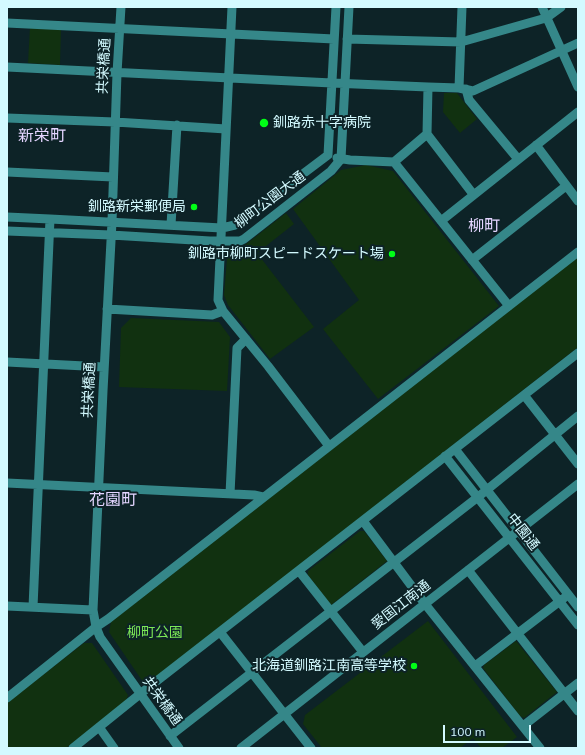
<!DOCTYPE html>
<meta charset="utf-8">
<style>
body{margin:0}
#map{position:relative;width:585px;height:755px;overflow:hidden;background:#0d2327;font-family:Mulish,sans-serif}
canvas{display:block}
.frame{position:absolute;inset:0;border:8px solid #d3faff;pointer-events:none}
.scale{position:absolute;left:443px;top:725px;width:88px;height:18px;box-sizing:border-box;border:2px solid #d3faff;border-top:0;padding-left:5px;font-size:12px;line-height:14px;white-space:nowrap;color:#d3faff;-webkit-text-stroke:3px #0d2327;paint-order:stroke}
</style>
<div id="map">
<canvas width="585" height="755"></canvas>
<div class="frame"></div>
<div class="scale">100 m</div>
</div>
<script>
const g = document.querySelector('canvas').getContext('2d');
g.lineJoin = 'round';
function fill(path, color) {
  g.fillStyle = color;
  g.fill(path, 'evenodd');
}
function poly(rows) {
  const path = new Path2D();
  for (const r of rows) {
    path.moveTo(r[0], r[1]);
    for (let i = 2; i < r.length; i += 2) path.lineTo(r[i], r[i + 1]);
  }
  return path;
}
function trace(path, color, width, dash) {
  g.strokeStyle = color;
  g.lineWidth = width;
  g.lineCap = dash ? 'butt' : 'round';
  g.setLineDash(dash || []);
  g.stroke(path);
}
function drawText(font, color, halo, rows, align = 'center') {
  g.font = font + ' Mulish,"Noto Sans JP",sans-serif';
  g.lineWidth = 4;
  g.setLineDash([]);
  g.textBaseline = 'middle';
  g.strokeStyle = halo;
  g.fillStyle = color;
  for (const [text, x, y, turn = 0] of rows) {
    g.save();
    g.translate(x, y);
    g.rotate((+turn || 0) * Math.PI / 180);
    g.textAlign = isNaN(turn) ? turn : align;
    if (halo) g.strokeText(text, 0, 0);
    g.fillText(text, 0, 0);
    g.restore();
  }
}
const green = poly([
 [30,27,61,29,60,65,28,63],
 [444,93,457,93,477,119,460,133,443,112],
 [366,165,393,171,499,306,378,399,323,329,359,300,293,209,341,170],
 [286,213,294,224,257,253,314,327,270,359,228,305,224,295,227,259],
 [578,257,578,347,149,683,143,682,109,632,111,622],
 [131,318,219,322,230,337,227,391,119,387,121,328],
 [360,531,364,531,387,561,331,605,308,575,308,571],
 [428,621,517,737,502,748,481,748,473,738,460,748,322,748,303,724,305,715],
 [516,641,557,692,524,718,520,716,483,668,484,665],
 [84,643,92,643,128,695,126,701,66,748,7,748,7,703]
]);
const minor = poly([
 [121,7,117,73,112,222,103,391,93,610,96,627,100,637,179,748],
 [232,7,218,300,223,311,268,366,329,446],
 [542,7,578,87],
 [7,23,334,39],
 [347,39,461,42,546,18,561,7],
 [7,67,332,83,428,87,459,88,473,91,578,43],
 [428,87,427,134,473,194],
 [459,88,462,7],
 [466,89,469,100,518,159],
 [7,118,115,122,226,129],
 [536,145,578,201],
 [328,155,336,7],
 [337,158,350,160,394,162,509,306],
 [394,162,427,134],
 [7,172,113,177],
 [7,217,50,219,222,228,235,225,328,155],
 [441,221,578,112],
 [171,225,177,125],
 [7,231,111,235,210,241,240,241,244,239,331,171,341,159,349,7],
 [472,260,566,186],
 [107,309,212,315,223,311],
 [7,362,104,367],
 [524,395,578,464],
 [455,449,578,607],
 [445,456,578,625],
 [7,483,254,495,263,497],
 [230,494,237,348,246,339],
 [363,521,425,604,540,748],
 [468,570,578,711],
 [299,571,363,652],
 [7,606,93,610],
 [33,607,50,219],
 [220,632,311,748],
 [475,666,564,598],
 [7,698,96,627,108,619,578,252],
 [523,726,578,683],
 [99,727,114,748],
 [170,736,478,497,578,416],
 [73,748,140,694,578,353],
 [241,748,578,484]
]);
const markers = [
 [264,123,5,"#00fe16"],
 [194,207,4,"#00fe16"],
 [392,254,4,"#00fe16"],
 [414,666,4,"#00fe16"]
];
const streetNames = [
 ["共栄橋通",104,66,-87],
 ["柳町公園大通",270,200,-37],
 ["共栄橋通",89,390,-87],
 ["中園通",523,532,52],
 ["愛国江南通",401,605,-38],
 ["共栄橋通",162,701,54]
];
const poiNames = [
 ["釧路赤十字病院",273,123,"left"],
 ["釧路新栄郵便局",186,207],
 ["釧路市柳町スピードスケート場",384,254],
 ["北海道釧路江南高等学校",406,666]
];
const parkNames = [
 ["柳町公園",155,633]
];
const quarterNames = [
 ["新栄町",42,136],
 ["柳町",484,226],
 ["花園町",113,500]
];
fill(green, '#113110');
trace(minor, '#358789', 9);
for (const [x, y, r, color] of markers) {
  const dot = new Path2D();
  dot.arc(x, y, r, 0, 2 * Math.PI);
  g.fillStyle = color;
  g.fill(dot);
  trace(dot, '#0d2327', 1.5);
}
drawText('14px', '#d3faff', '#0d2327', streetNames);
drawText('14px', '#d3faff', '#0d2327', poiNames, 'right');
drawText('14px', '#7ce856', '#0d2327', parkNames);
drawText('16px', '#e4d5ff', '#0d2327', quarterNames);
</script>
